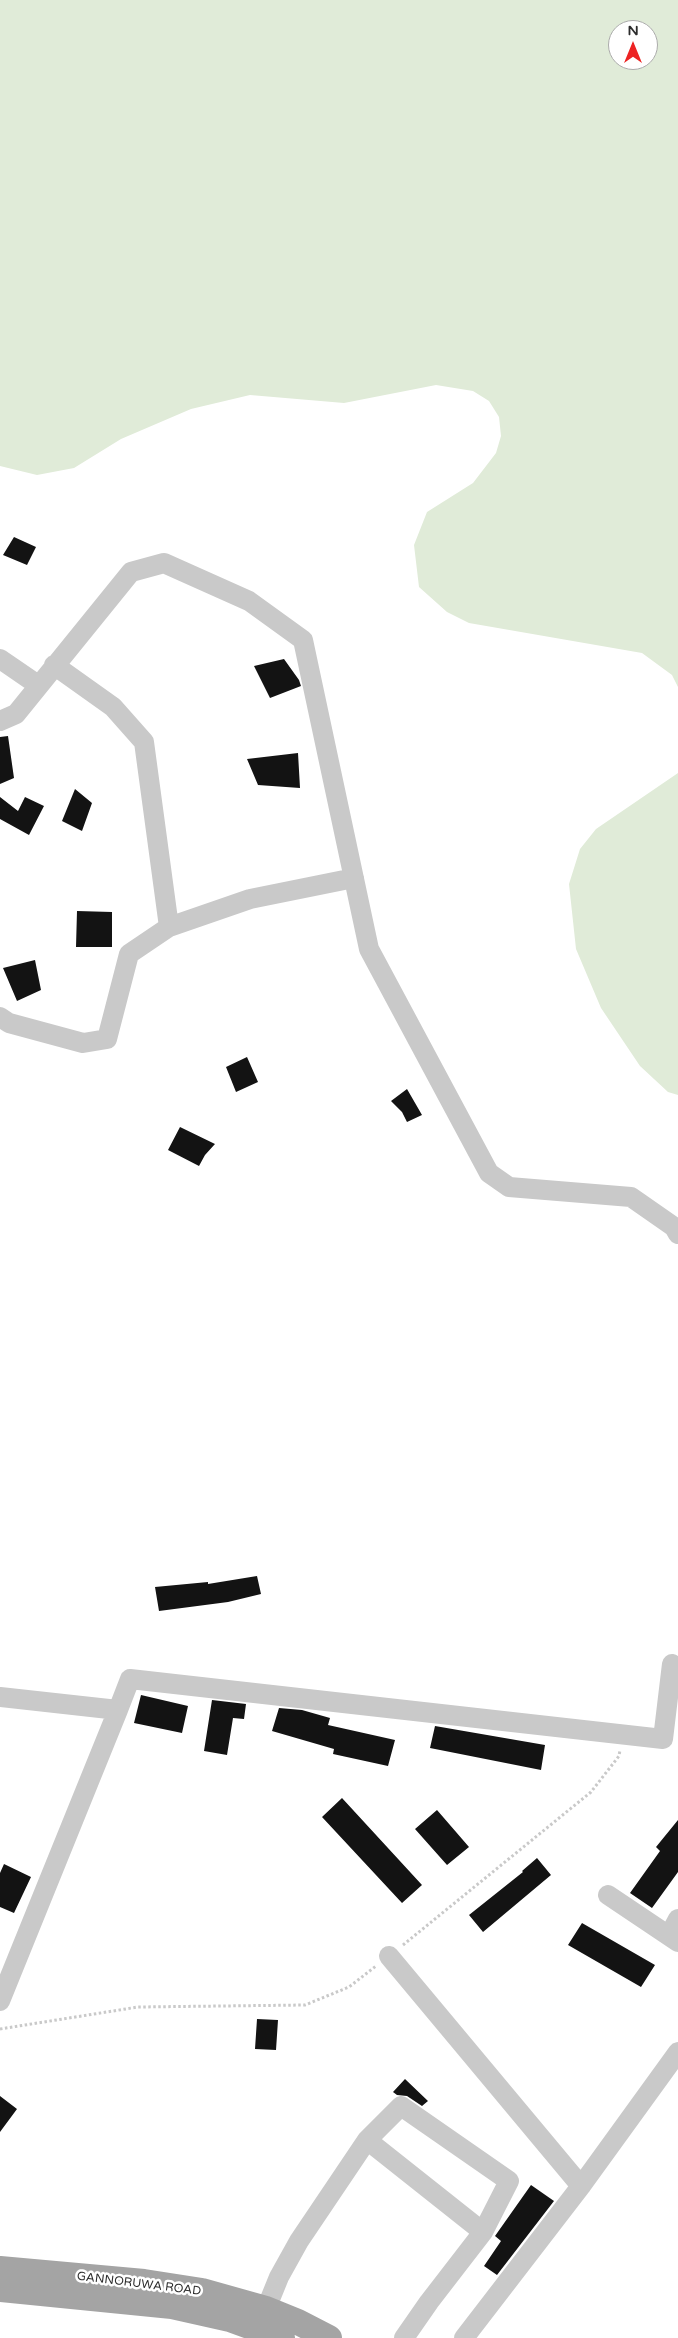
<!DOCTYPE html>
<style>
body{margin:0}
#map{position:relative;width:678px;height:2338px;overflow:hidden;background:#fff;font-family:"Varela Round",sans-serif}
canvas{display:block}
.north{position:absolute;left:608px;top:20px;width:50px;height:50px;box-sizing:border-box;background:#fff;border:1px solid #ababab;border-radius:50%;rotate:0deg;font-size:14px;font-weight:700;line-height:20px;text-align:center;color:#2c2c2c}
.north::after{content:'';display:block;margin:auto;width:18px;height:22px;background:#ed2323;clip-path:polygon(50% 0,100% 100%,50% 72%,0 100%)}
</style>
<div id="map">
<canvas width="678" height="2338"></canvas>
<div class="north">N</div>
</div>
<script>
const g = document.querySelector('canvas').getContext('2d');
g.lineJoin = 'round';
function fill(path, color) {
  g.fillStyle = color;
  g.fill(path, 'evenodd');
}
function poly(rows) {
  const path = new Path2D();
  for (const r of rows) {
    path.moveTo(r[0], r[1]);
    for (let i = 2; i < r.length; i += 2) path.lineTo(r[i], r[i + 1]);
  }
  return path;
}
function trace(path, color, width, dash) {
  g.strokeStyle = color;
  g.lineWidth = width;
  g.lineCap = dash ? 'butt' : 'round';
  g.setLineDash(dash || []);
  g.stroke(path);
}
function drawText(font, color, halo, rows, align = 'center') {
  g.font = font + ' "Varela Round",sans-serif';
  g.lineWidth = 5;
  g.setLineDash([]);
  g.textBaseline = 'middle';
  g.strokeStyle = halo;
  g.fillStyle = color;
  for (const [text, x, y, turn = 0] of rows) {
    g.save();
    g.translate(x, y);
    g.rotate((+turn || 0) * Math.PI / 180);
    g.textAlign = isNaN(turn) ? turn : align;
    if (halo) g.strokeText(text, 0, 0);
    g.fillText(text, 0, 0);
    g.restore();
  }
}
const green = poly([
 [0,0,678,0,678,687,672,675,642,653,469,623,447,612,419,587,414,545,427,512,473,483,496,453,501,436,499,417,489,401,473,391,436,385,344,403,250,395,191,409,121,439,74,468,37,475,0,466],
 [618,30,648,30,648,60,618,60],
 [678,773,678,1095,668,1092,640,1066,601,1008,576,949,569,884,580,849,596,829]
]);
const building = poly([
 [14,537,36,547,27,565,3,555],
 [284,659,299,680,301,686,270,698,254,666],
 [8,736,14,778,0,784,0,737],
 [298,753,300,788,258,785,247,759],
 [75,789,92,803,82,831,62,821],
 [0,797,18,811,25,797,44,806,29,835,0,819],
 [77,911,112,912,112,947,76,947],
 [35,960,41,990,17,1001,3,968],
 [247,1057,258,1082,236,1092,226,1067],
 [407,1089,422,1115,407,1122,402,1112,391,1101],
 [180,1127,215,1144,205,1155,199,1166,168,1150],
 [257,1576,261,1594,228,1602,159,1611,155,1587,208,1582,208,1584],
 [141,1695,188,1706,182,1733,134,1723],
 [212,1700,246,1704,244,1719,233,1718,227,1755,204,1751],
 [279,1708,302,1710,330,1718,328,1725,395,1740,388,1766,333,1754,334,1749,272,1731],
 [435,1726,545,1745,541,1770,430,1748],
 [342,1798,422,1885,402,1903,322,1817],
 [437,1810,469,1847,447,1865,415,1829],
 [678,1820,678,1872,652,1908,630,1893,660,1851,656,1847],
 [537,1858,551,1875,483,1932,469,1915,523,1872,522,1871],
 [4,1864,31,1877,14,1913,0,1907,0,1873],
 [582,1923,655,1965,641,1987,568,1945],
 [257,2019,278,2020,276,2050,255,2049],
 [405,2079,428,2101,422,2106,407,2096,397,2095,393,2092],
 [0,2096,17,2109,0,2132],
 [531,2185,554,2201,497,2275,484,2266,501,2241,495,2236]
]);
const path = poly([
 [403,1945,591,1792,619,1756,620,1750],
 [0,2029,138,2007,305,2005,349,1987,376,1966]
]);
const minor = poly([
 [0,659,38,685],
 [54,665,113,707,144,742,169,927],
 [0,721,16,714,131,572,164,563,249,601,303,640,369,949,489,1173,509,1187,631,1197,674,1227,678,1234],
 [0,1017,9,1023,83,1043,107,1039,129,954,169,927,250,899,354,878],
 [0,1697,118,1710,130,1679,663,1739,672,1664,678,1671],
 [608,1895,678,1942],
 [669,1936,678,1919],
 [389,1956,581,2186],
 [0,2001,118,1710],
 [367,2140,483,2232],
 [266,2309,279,2277,299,2241,367,2140,401,2106,509,2181,483,2232,429,2302,404,2338],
 [464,2338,581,2186,678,2052]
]);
const major = poly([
 [0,2269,144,2282,202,2291,266,2309,298,2322,329,2338],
 [0,2289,172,2306,230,2319,282,2338]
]);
const streetNames = [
 ["GANNORUWA ROAD",139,2284,7]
];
fill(green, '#e0ebd8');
fill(building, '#131313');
trace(path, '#c9c9c9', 3, [2.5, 2.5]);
trace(minor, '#c9c9c9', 20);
trace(major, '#a4a4a4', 26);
drawText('12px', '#2c2c2c', '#fff', streetNames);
</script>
